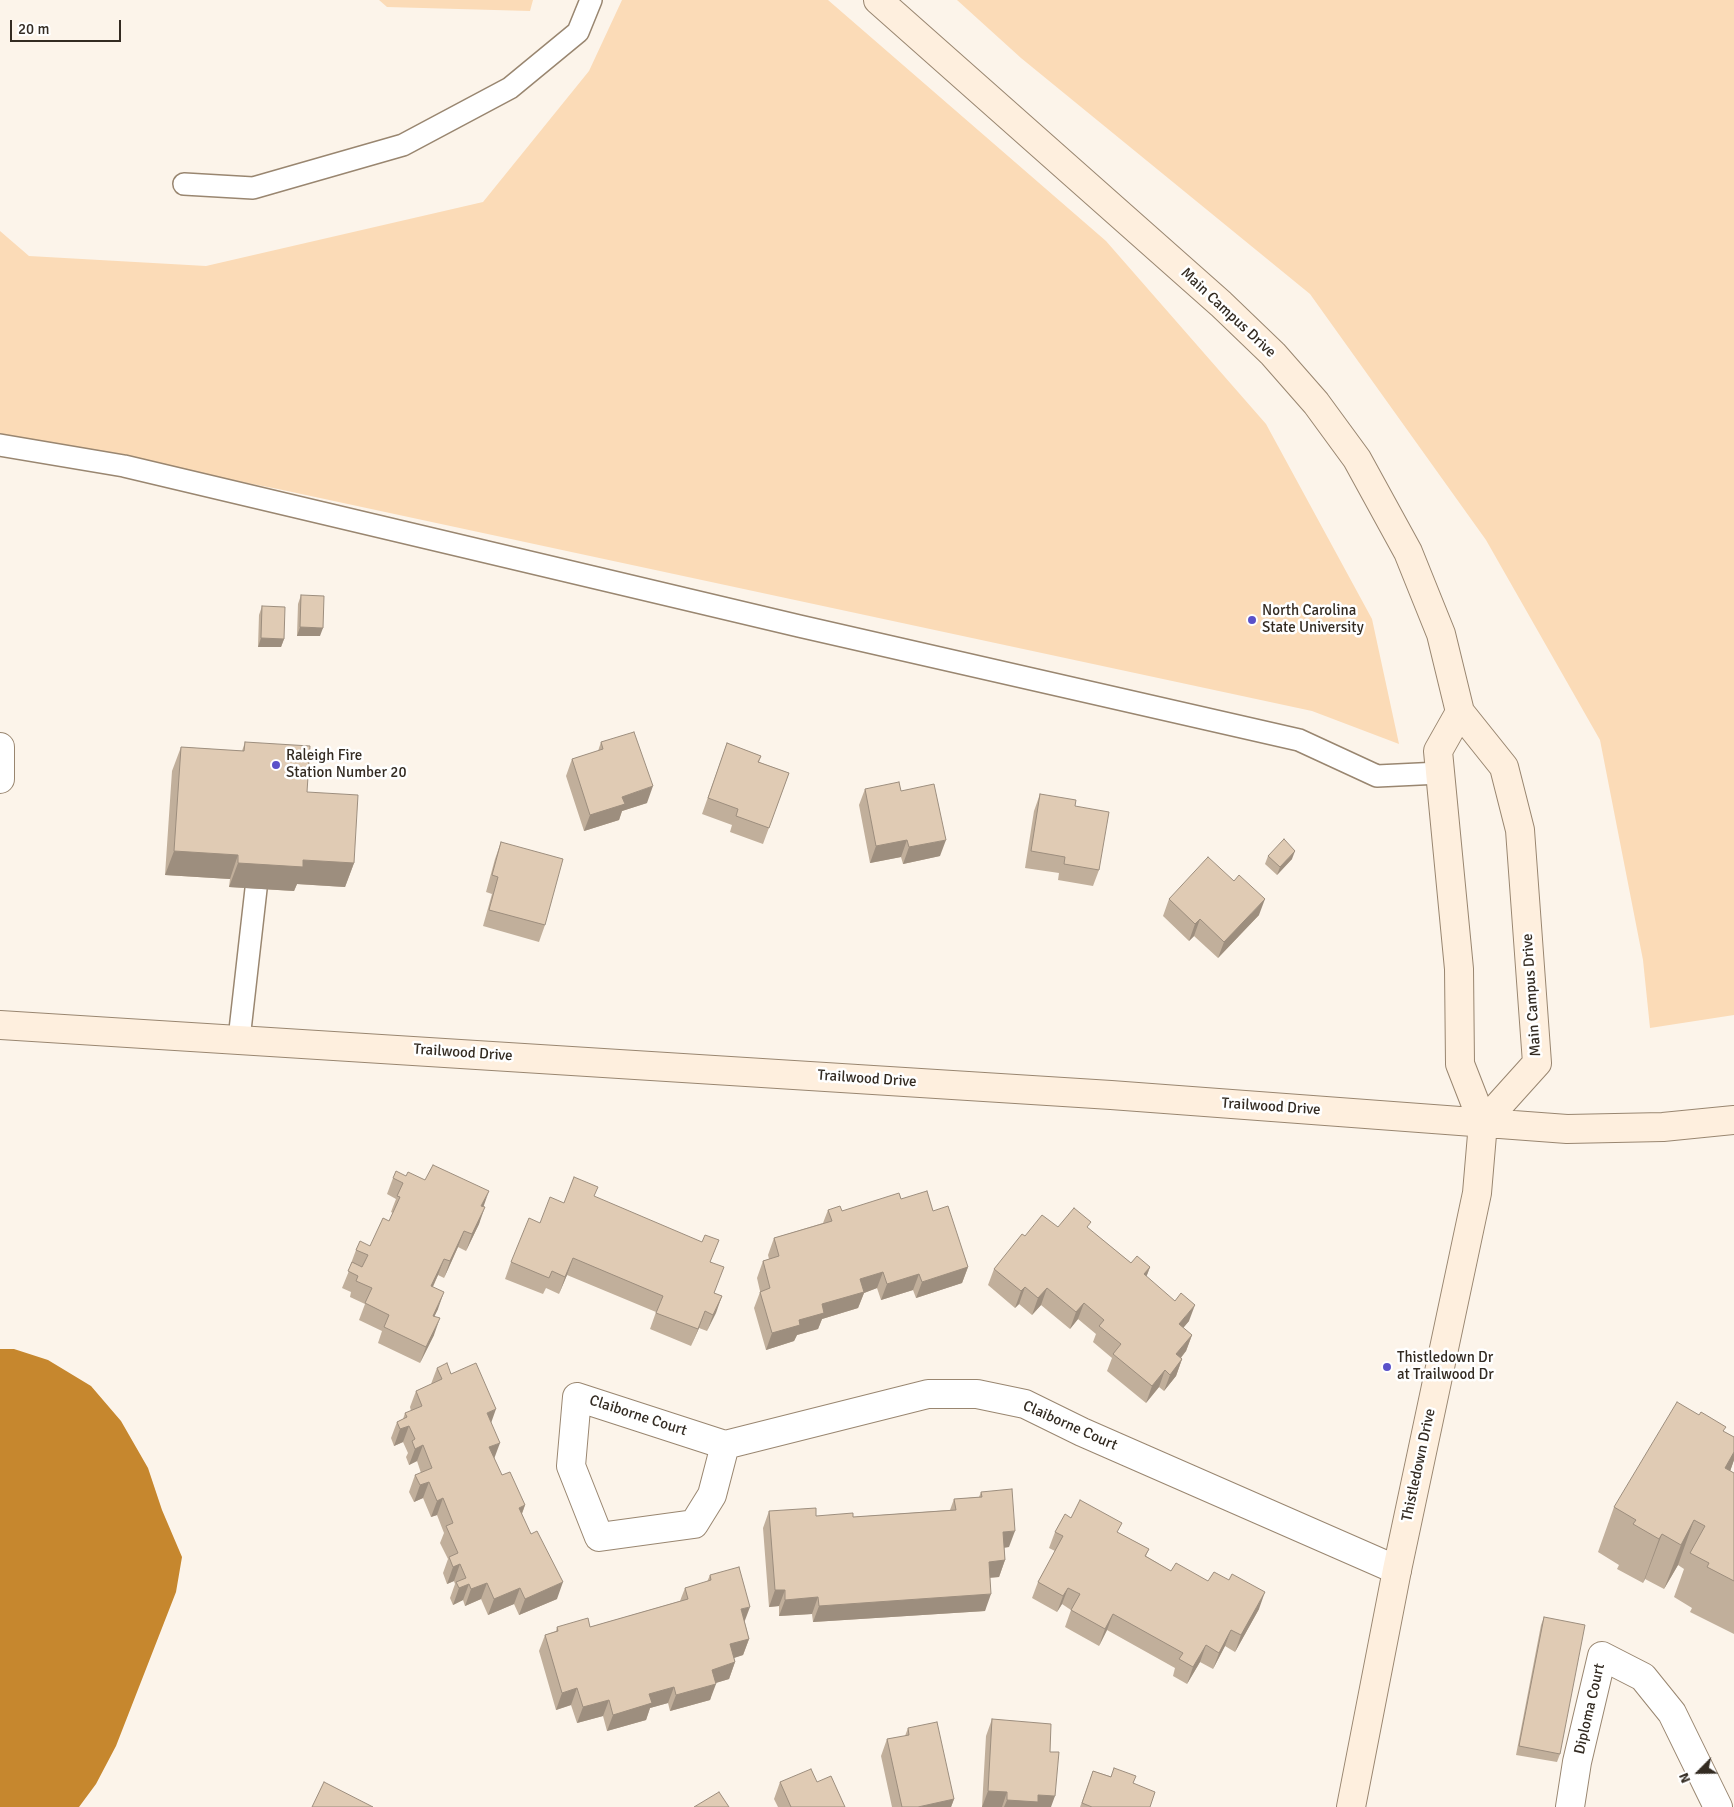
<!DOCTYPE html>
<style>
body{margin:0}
#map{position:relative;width:1734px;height:1807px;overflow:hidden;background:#fcf4ea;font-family:Signika,sans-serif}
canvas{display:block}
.north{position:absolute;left:1674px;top:1747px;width:50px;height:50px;-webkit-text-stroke:4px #fff;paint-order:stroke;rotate:247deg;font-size:14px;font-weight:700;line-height:20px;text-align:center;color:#332b22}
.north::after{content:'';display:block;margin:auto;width:18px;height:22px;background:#332b22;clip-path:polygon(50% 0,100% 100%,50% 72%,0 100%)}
.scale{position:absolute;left:10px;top:20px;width:111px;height:22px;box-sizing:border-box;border:2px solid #332b22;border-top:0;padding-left:6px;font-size:15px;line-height:18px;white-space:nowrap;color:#332b22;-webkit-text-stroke:4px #fff;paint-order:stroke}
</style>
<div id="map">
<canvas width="1734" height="1807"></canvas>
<div class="north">N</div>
<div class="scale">20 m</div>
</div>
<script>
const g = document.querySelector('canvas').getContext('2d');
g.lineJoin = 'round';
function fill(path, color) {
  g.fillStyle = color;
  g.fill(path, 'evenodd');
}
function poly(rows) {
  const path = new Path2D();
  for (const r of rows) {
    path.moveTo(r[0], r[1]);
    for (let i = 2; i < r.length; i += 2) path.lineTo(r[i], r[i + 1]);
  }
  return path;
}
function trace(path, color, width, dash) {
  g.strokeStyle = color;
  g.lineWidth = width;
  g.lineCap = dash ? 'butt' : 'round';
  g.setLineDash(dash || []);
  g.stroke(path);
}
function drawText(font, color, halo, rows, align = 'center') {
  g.font = font + ' Signika,sans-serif';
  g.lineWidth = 5;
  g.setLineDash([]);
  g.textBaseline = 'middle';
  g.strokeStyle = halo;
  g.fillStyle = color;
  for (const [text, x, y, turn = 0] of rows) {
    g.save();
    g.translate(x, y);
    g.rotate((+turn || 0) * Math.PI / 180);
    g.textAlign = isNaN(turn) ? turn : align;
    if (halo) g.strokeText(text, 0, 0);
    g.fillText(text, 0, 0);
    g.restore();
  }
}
const green = poly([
 [379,0,533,0,530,11,387,7],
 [622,0,828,0,1106,241,1266,424,1372,619,1399,744,1312,711,278,489,0,435,0,231,29,256,206,266,483,202,589,71],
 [957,0,1734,0,1734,1015,1650,1028,1643,960,1600,740,1486,540,1310,294,1021,58]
]);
const water = poly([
 [0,1349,14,1349,48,1360,91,1386,121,1421,148,1468,162,1510,182,1557,176,1592,116,1746,96,1784,79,1807,0,1807]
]);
const lane = poly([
 [184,184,253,188,403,145,510,88,578,32,591,0],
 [0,445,124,466,799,626,1299,740,1377,776,1440,773],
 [239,1039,256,889]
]);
const street = poly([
 [0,747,0,779],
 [725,1445,712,1495,694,1524,599,1537,571,1466,577,1397,725,1445,928,1394,977,1394,1025,1404,1082,1432,1397,1570],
 [1570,1807,1577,1762,1602,1656,1643,1677,1672,1713,1718,1807]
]);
const secondary = poly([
 [878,0,1221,304,1273,354,1316,403,1357,459,1408,552,1441,634,1460,712,1504,767,1520,830,1537,1063,1483,1123],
 [0,1025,1111,1095,1567,1129,1663,1127,1734,1120],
 [1351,1807,1397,1570,1477,1193,1483,1123,1460,1064,1459,969,1438,751,1460,712]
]);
const wall = poly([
 [301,595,320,636,297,636,298,604],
 [262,606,284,639,281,647,258,647,259,615],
 [245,742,307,792,354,863,345,887,297,884,294,891,229,887,230,879,165,875,172,771,181,747,242,751],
 [601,742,647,803,622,811,619,820,584,831,566,776,572,759,598,751],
 [727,743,761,756,759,762,789,773,763,844,730,832,732,825,702,814],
 [865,789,901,791,940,856,903,864,901,857,870,863,859,805],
 [1040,794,1075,806,1099,870,1093,886,1058,880,1059,873,1025,868,1034,811],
 [501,842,545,925,539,942,483,926,492,894,486,892,495,859],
 [1268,856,1292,859,1277,875,1265,864],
 [1169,899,1259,915,1218,958,1194,936,1189,941,1163,916],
 [406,1176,483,1207,479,1224,466,1251,458,1247,444,1278,438,1275,433,1287,438,1309,434,1316,434,1335,420,1363,378,1343,382,1331,359,1320,365,1304,350,1297,351,1292,342,1288,351,1266,350,1266,356,1250,370,1246,389,1221,393,1213,391,1212,396,1199,387,1194,393,1178],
 [594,1197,711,1262,714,1293,722,1296,707,1331,699,1328,691,1346,650,1329,656,1312,567,1275,559,1294,546,1288,543,1294,505,1279,511,1262,564,1203],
 [901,1199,933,1211,968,1267,962,1283,916,1298,913,1290,881,1300,877,1288,864,1293,858,1308,822,1319,818,1329,797,1335,794,1341,766,1350,754,1308,760,1292,760,1291,757,1278,763,1261,769,1259,768,1255,774,1238,823,1223,828,1210,842,1211],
 [1058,1227,1089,1229,1131,1263,1150,1267,1146,1277,1189,1321,1183,1328,1192,1335,1186,1351,1181,1358,1182,1359,1176,1376,1164,1391,1159,1387,1146,1403,1107,1371,1112,1358,1093,1342,1096,1334,1078,1319,1070,1329,1041,1305,1032,1315,1019,1304,1015,1308,988,1285,994,1269,1025,1236],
 [437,1368,451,1374,491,1422,494,1458,502,1475,525,1505,522,1514,557,1599,519,1615,514,1604,488,1615,481,1599,465,1606,463,1600,453,1605,450,1598,455,1584,454,1581,447,1584,443,1573,448,1559,440,1543,444,1533,437,1515,431,1517,423,1498,414,1502,409,1492,415,1475,421,1473,417,1461,409,1465,406,1457,408,1453,403,1442,394,1446,391,1438,397,1422,403,1419,405,1413,411,1411,410,1407,416,1391,431,1384],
 [1725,1432,1734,1437,1734,1460,1730,1471,1734,1473,1734,1634,1690,1612,1692,1608,1674,1597,1684,1569,1678,1565,1664,1589,1645,1579,1643,1583,1617,1569,1619,1565,1598,1552,1614,1507],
 [981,1492,1009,1547,1004,1548,1005,1560,999,1577,990,1578,985,1611,813,1622,812,1614,779,1616,779,1606,769,1607,763,1528,769,1511,816,1516,853,1517,950,1510,954,1499,979,1497],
 [1071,1518,1119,1533,1149,1549,1146,1556,1171,1571,1259,1609,1235,1652,1225,1646,1213,1669,1200,1662,1187,1684,1173,1676,1175,1668,1107,1630,1099,1646,1065,1627,1071,1610,1062,1604,1057,1612,1032,1598,1038,1582,1055,1551,1049,1548,1055,1532],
 [710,1575,745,1623,749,1639,743,1655,734,1658,735,1662,729,1679,715,1683,710,1700,670,1711,668,1703,650,1708,646,1720,607,1731,603,1716,577,1723,571,1705,556,1710,539,1651,545,1635,556,1631,557,1627,590,1627,680,1601,685,1588,707,1582],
 [1544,1617,1560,1754,1557,1762,1516,1755,1541,1625],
 [992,1719,1050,1752,1051,1807,982,1807,986,1736],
 [908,1728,954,1799,951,1807,892,1807,881,1756,887,1739,905,1736],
 [1093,1771,1133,1783,1150,1807,1080,1807],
 [780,1782,817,1782,845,1807,778,1807,774,1799]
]);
const shadedWall = poly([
 [300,627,323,628,320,636,297,636],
 [261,638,284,639,281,647,258,647],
 [653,786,647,803,622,811,619,820,584,831,590,815,622,797],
 [907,840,901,857,870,863,876,846],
 [946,840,940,856,903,864,909,847],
 [174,851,238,855,230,879,165,875],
 [1295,851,1292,859,1277,875,1280,867],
 [303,860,354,863,345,887,297,884,294,891,229,887,238,863],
 [1265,899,1259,915,1218,958,1224,942],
 [1200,919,1194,936,1189,941,1195,924],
 [489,1191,483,1208,481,1206],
 [485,1207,479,1224,466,1251,472,1234],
 [464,1231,458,1247,444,1278,450,1261],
 [573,1258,567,1275,559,1294,565,1277],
 [444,1259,438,1275,425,1303,431,1286],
 [968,1267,962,1283,916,1298,922,1282],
 [1150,1267,1144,1283,1144,1274],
 [883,1272,877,1288,864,1293,858,1308,822,1319,818,1329,797,1335,794,1341,766,1350,772,1333,799,1320,860,1279],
 [919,1274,913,1290,881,1300,887,1284],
 [1025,1287,1019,1304,1015,1308,1021,1291],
 [1047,1288,1041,1305,1032,1315,1038,1298],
 [444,1292,438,1309,427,1332,433,1316],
 [722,1296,716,1313,707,1331,713,1315],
 [1084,1303,1078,1319,1070,1329,1076,1312],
 [1195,1305,1189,1321,1173,1340,1179,1324],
 [705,1311,699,1328,691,1346,698,1329],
 [440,1318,434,1335,420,1363,426,1347],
 [1192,1335,1186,1351,1170,1371,1176,1354],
 [1182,1359,1176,1376,1164,1391,1170,1375],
 [1165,1370,1159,1387,1146,1403,1152,1386],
 [496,1409,490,1426,487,1413],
 [409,1426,403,1442,394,1446,400,1429],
 [500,1443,494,1459,489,1447],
 [423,1445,417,1461,409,1465,415,1449],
 [1734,1452,1734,1460,1725,1486,1725,1468],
 [429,1482,423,1498,414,1502,420,1485],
 [443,1498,437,1515,431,1517,437,1501],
 [525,1505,519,1521,519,1508],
 [1694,1520,1678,1565,1664,1589,1681,1545],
 [1015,1531,1009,1547,997,1548,1003,1532],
 [1662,1534,1645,1579,1643,1583,1659,1539],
 [1005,1560,999,1577,983,1578,989,1562],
 [460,1564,454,1581,447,1584,453,1567],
 [563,1582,557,1599,519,1615,525,1599],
 [487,1583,481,1599,465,1606,471,1589],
 [469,1584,463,1600,453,1605,459,1588],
 [520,1588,514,1604,488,1615,494,1599],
 [1068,1588,1062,1604,1057,1612,1063,1596],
 [775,1590,785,1590,779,1606,769,1607],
 [1265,1592,1259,1609,1235,1652,1241,1635],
 [991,1594,985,1611,813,1622,819,1606],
 [818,1597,812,1614,779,1616,785,1600],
 [750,1607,744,1623,741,1609],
 [1113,1614,1107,1630,1099,1646,1105,1629],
 [1231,1630,1225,1646,1213,1669,1219,1653],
 [749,1639,743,1655,724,1661,730,1644],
 [1206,1645,1200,1662,1187,1684,1193,1667],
 [735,1662,729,1679,706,1686,712,1670],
 [716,1684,710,1700,670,1711,676,1695],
 [674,1687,668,1703,650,1708,646,1720,607,1731,613,1715,649,1694],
 [577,1688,571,1705,556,1710,562,1693],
 [609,1700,603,1716,577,1723,583,1707],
 [988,1791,1007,1792,1002,1807,982,1807],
 [1038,1795,1055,1796,1051,1807,1004,1807,1007,1800],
 [954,1799,951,1807,918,1807]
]);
const building = poly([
 [301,595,324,596,323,628,300,627,301,595],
 [262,606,285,607,284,639,261,638,262,606],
 [634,732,653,786,622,797,625,804,590,815,572,759,603,749,601,742,634,732],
 [245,742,310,746,307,792,358,795,354,863,303,860,303,867,238,863,238,855,174,851,181,747,244,751,245,742],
 [727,743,761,756,758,762,789,773,769,828,736,816,738,809,708,798,727,743],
 [899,782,901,791,934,784,946,840,909,847,907,840,876,846,865,789,899,782],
 [1040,794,1076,800,1075,806,1109,812,1099,870,1064,864,1065,857,1031,851,1040,794],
 [1284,839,1295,851,1280,867,1268,856,1284,839],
 [501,842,563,859,545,925,489,910,498,877,492,875,501,842],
 [1208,857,1234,881,1239,875,1265,899,1224,942,1200,919,1195,924,1169,899,1208,857],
 [433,1165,489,1191,481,1206,485,1207,472,1234,464,1231,450,1261,444,1259,431,1286,444,1292,433,1316,440,1318,426,1347,384,1327,389,1315,365,1303,372,1288,356,1281,358,1276,348,1271,352,1262,362,1267,368,1255,356,1250,360,1241,370,1246,383,1218,389,1221,400,1197,397,1196,403,1183,393,1178,396,1171,406,1176,408,1172,425,1180,433,1165],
 [574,1177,598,1187,594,1196,702,1242,705,1235,719,1240,710,1262,724,1267,714,1293,722,1296,713,1315,705,1311,698,1329,656,1313,663,1296,573,1258,565,1277,552,1271,549,1278,511,1262,529,1218,540,1223,550,1197,564,1203,574,1177],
 [927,1191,933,1211,948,1206,968,1267,922,1282,919,1274,887,1284,883,1272,860,1279,864,1292,822,1304,824,1313,799,1320,800,1325,772,1333,760,1292,770,1288,763,1261,779,1256,774,1238,832,1221,828,1210,840,1206,842,1211,899,1193,901,1199,927,1191],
 [1074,1208,1091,1222,1087,1227,1131,1263,1137,1256,1150,1267,1144,1274,1175,1301,1181,1293,1195,1305,1179,1324,1192,1335,1176,1354,1182,1359,1170,1375,1165,1370,1152,1386,1113,1354,1121,1344,1099,1326,1104,1320,1084,1303,1076,1312,1047,1288,1038,1298,1025,1287,1021,1291,994,1269,1022,1234,1025,1236,1042,1215,1058,1227,1074,1208],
 [447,1363,451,1374,476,1363,496,1409,487,1413,500,1443,489,1447,502,1475,510,1472,525,1505,519,1508,531,1534,537,1531,563,1582,525,1599,520,1588,494,1599,487,1583,471,1589,469,1584,459,1588,456,1582,466,1578,460,1564,453,1567,449,1557,458,1553,446,1526,453,1523,443,1498,437,1501,429,1482,420,1485,415,1475,432,1468,423,1445,415,1449,412,1441,415,1439,409,1426,400,1429,397,1422,407,1417,405,1413,422,1406,416,1391,442,1379,437,1368,447,1363],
 [1677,1402,1699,1415,1701,1412,1726,1427,1723,1431,1734,1437,1734,1452,1725,1468,1734,1473,1734,1581,1707,1567,1709,1563,1690,1553,1705,1526,1694,1520,1681,1545,1662,1534,1659,1539,1633,1524,1636,1520,1614,1507,1677,1402],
 [1012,1489,1015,1531,1003,1532,1005,1560,989,1562,991,1594,819,1606,818,1597,785,1600,785,1590,775,1590,769,1511,816,1508,816,1516,853,1513,853,1517,956,1510,954,1499,982,1497,981,1492,1012,1489],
 [1080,1500,1122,1523,1117,1532,1149,1549,1145,1556,1171,1571,1176,1563,1208,1581,1214,1572,1229,1580,1232,1574,1265,1592,1241,1635,1231,1630,1219,1653,1206,1645,1193,1667,1179,1659,1183,1653,1113,1614,1105,1629,1071,1610,1080,1594,1068,1588,1063,1596,1038,1582,1063,1536,1055,1532,1065,1514,1071,1518,1080,1500],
 [739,1567,750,1607,741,1609,749,1639,730,1644,735,1662,712,1670,716,1684,676,1695,674,1687,649,1694,652,1703,613,1715,609,1700,583,1707,577,1688,562,1693,545,1635,558,1631,557,1627,588,1618,590,1627,688,1599,685,1588,711,1580,710,1575,739,1567],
 [1544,1617,1585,1625,1560,1754,1519,1746,1544,1617],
 [992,1719,1051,1724,1050,1752,1059,1752,1055,1796,1038,1795,1038,1802,1007,1800,1007,1792,988,1791,992,1719],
 [937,1722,954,1799,918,1807,902,1807,887,1739,909,1735,908,1728,937,1722],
 [1114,1768,1136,1776,1133,1783,1155,1792,1150,1807,1092,1807,1082,1803,1093,1771,1111,1777,1114,1768],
 [811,1769,817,1782,831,1776,845,1807,791,1807,780,1782,811,1769],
 [324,1782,373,1807,312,1807,324,1782],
 [719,1792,729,1807,694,1807,719,1792]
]);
const markers = [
 [1252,620,5,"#5a51c9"],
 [276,765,5,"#5a51c9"],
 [1387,1367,5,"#5a51c9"]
];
const streetNames = [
 ["Main Campus Drive",1228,313,43],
 ["Main Campus Drive",1532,995,-94],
 ["Trailwood Drive",463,1053,4],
 ["Trailwood Drive",867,1079,4],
 ["Trailwood Drive",1271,1107,4],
 ["Claiborne Court",638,1416,18],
 ["Claiborne Court",1070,1426,24],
 ["Thistledown Drive",1419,1465,-78],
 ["Diploma Court",1590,1709,-77]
];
const poiNames = [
 ["North Carolina",1262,611],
 ["State University",1262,628],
 ["Raleigh Fire",286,756],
 ["Station Number 20",286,773],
 ["Thistledown Dr",1397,1358],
 ["at Trailwood Dr",1397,1375]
];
fill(green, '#fbdbb7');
fill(water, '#c6872e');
trace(lane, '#998670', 24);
trace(street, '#998670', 30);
trace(secondary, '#998670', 30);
trace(lane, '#fff', 21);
trace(street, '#fff', 28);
trace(secondary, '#feefde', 28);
fill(wall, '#c1af9b');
fill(shadedWall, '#9d8e7e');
fill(building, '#e0cbb4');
trace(building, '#9d8e7e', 1);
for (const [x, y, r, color] of markers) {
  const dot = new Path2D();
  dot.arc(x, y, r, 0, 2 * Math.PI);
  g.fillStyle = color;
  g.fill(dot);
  trace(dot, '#fff', 2);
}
drawText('15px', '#332b22', '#fff', streetNames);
drawText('15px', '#332b22', '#fff', poiNames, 'left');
</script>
